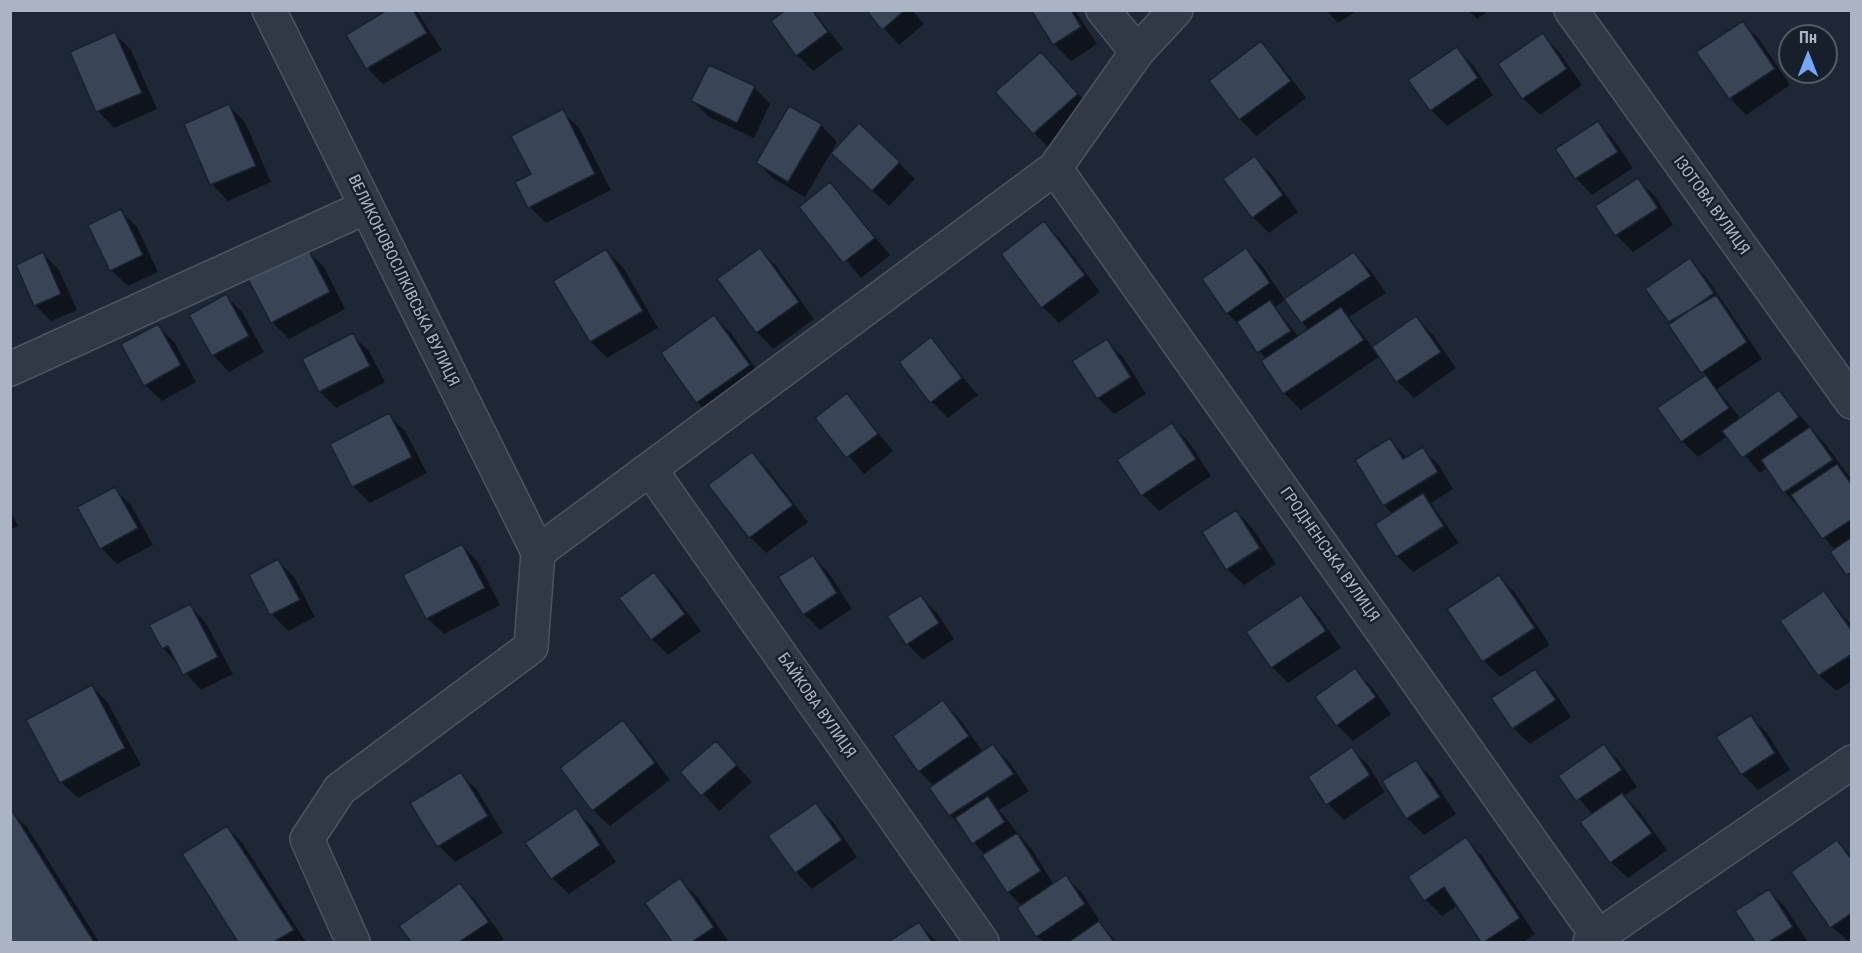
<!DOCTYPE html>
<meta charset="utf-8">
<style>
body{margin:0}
#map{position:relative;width:1862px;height:953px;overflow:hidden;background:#1d2736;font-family:"Roboto Condensed",sans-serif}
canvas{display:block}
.frame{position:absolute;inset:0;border:12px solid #aab4c4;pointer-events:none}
.north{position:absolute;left:1778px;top:24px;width:60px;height:60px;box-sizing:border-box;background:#171f2b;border:2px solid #525b68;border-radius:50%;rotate:0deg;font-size:16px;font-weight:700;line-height:24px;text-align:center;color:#aab4c4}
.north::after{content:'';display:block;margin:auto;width:21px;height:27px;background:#74a8ff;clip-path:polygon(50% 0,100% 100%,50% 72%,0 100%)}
</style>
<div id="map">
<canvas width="1862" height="953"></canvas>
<div class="frame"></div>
<div class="north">Пн</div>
</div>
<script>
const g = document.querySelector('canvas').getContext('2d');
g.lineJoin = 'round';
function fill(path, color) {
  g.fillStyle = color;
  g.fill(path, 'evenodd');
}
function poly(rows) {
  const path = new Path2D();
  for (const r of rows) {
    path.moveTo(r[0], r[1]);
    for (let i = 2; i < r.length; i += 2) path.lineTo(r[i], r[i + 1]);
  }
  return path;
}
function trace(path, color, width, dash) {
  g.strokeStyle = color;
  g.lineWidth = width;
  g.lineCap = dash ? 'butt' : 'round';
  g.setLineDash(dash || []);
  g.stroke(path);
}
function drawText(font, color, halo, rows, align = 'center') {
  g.font = font + ' "Roboto Condensed",sans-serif';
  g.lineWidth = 5;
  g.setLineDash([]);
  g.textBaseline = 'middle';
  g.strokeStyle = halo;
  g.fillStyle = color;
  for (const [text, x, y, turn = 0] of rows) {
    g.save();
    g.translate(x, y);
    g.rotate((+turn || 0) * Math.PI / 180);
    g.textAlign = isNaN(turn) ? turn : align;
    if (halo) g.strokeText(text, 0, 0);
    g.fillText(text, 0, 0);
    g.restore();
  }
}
const shadow = poly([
 [390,10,416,10,442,50,383,84,367,68],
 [788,10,813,10,843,49,813,71,797,55],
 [868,10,912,10,924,24,899,45],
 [1032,10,1075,10,1097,44,1071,61,1054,44],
 [1326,10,1358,10,1338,23],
 [1468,10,1490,10,1477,19],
 [1743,23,1759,39,1790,85,1746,115,1730,98],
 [115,34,131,50,157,109,114,128,98,111,72,52],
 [1543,35,1559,52,1582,85,1540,115,1523,98,1500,64],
 [1261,43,1277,60,1306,98,1256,136,1240,119,1211,81],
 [1457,49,1473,65,1493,95,1447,126,1431,110],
 [1041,54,1094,111,1050,149,1034,133],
 [754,87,770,104,754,138,709,117,693,101],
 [229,106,245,122,271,182,228,201,212,184],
 [562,111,579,128,611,190,546,223,530,207,533,175],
 [1598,123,1614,140,1633,168,1592,195,1576,178,1557,150],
 [821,125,837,142,805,197,774,179,758,163],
 [1255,158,1271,174,1298,212,1269,233,1253,217],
 [899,163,915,179,889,206,849,169],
 [1638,180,1655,196,1673,225,1633,252,1616,235,1597,207],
 [830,184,890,255,861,278,801,207],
 [121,211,137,227,158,272,128,286,111,270],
 [1044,223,1061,240,1100,292,1059,323,1043,307],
 [760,250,776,266,814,319,773,349,757,332,719,280],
 [1246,250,1262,266,1285,300,1275,307,1299,337,1309,330,1302,322,1354,254,1370,270,1386,293,1349,317,1373,348,1416,318,1433,335,1456,368,1414,398,1397,381,1380,356,1301,410,1284,393,1263,361,1266,359,1244,330,1227,313],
 [307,251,324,267,345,309,289,339,272,322],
 [606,251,623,267,658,328,607,358,591,342,555,282],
 [43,254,59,270,77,310,51,321,35,305],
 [1690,260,1706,277,1762,359,1717,389,1741,419,1779,392,1826,445,1852,480,1852,578,1832,552,1835,550,1785,492,1768,467,1760,473,1728,436,1698,457,1682,441,1706,376,1647,289],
 [226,296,242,312,264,352,229,372,213,355],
 [714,317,731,333,765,382,714,418,697,402],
 [158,326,174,342,196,382,162,401,145,385],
 [352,335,369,351,385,382,336,408,320,392,304,360],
 [931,339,978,395,948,418,932,402],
 [1106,341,1123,357,1146,394,1114,414,1098,398],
 [847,395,893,451,864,474,817,418],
 [388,415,405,431,427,473,370,503,353,486,332,444],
 [1172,425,1188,441,1211,476,1159,511,1143,495],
 [1390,440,1407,458,1422,449,1439,465,1453,489,1431,503,1459,543,1413,572,1397,556,1393,514,1384,505,1357,461],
 [752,454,768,470,808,522,766,553,750,537],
 [114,489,131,505,153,545,117,564,101,548],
 [10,511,18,526,10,530],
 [1236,511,1252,528,1276,564,1244,585,1227,569],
 [462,546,478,562,500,605,444,634,427,618],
 [813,557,829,573,852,609,820,630,804,614],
 [278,561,294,577,315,617,288,631,272,614,251,576],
 [654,574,670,590,701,631,668,655,652,639],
 [1499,577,1515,593,1550,645,1500,677,1484,661],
 [1824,593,1852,626,1852,681,1836,691,1819,675],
 [921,597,937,613,954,639,923,660,907,644],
 [1301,597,1317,614,1341,648,1288,683,1272,667],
 [190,606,206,623,233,674,201,690,163,648,151,626],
 [1354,670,1371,686,1391,714,1353,741,1337,725],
 [1534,671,1551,687,1571,717,1530,744,1513,728],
 [92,686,108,703,141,765,78,798,61,782],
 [943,702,959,718,983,752,993,746,1009,762,1029,791,999,810,1033,851,1054,885,1066,877,1082,893,1100,921,1098,922,1117,942,1043,942,1037,936,1022,906,1008,892,985,855,950,815,931,788,934,786,919,771],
 [1750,717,1767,733,1790,770,1758,790,1742,774],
 [623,722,639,739,670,780,610,826,593,810],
 [716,743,752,782,719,811,683,772],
 [1604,746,1620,762,1637,787,1624,796,1639,811,1667,850,1628,878,1611,862,1583,822,1593,815,1560,776],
 [1351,749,1368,765,1385,792,1344,820,1328,804],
 [1416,762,1432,778,1456,814,1424,835,1407,818,1384,782],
 [461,774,477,790,503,833,455,862,439,846,412,803],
 [816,805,832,821,857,857,812,889,796,872],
 [575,810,592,826,616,862,569,894,552,878],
 [10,811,27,827,99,942,10,942],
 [227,827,243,844,306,942,240,942,184,854],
 [1465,839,1482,856,1535,934,1524,942,1483,942,1458,905,1442,916,1426,900],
 [1837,842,1852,856,1852,940,1849,942,1832,927],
 [680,880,697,897,729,942,674,942,647,903],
 [460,885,476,901,504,939,499,942,413,942,401,926],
 [1769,891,1785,907,1808,942,1756,942,1737,912],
 [919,924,937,942,891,942]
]);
const building = poly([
 [387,10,413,10,427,33,366,69,346,35,387,10],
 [786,10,812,10,828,32,796,56,771,21,786,10],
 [866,10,905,10,882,30,866,10],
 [1031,10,1071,10,1081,27,1053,45,1031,10],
 [1743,21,1775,69,1729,99,1696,52,1743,21],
 [115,32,142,93,96,112,70,52,115,32],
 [1543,33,1567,69,1522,99,1498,64,1543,33],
 [1261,41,1291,81,1239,120,1209,81,1261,41],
 [1457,47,1478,78,1430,111,1408,80,1457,47],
 [1041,52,1078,94,1033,134,995,92,1041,52],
 [709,65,755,86,737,123,691,101,709,65],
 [229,104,256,166,210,185,184,124,229,104],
 [789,106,822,124,788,182,756,163,789,106],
 [563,109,595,174,528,208,515,182,531,174,511,136,563,109],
 [1598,121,1618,152,1575,179,1555,149,1598,121],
 [859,123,900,162,872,191,831,153,859,123],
 [1255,156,1283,195,1252,218,1223,179,1255,156],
 [1638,178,1658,208,1615,236,1595,206,1638,178],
 [830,182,875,238,843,263,799,207,830,182],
 [121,209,143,255,110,271,88,225,121,209],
 [1044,221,1085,275,1041,308,1001,254,1044,221],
 [760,248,799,302,756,333,717,279,760,248],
 [1246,248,1270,283,1226,314,1202,279,1246,248],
 [308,249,330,292,271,323,248,279,308,249],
 [606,249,643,311,590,342,553,281,606,249],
 [43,252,61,294,34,306,16,265,43,252],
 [1354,252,1371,276,1301,323,1284,299,1354,252],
 [1690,258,1714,293,1670,324,1645,289,1690,258],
 [226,294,249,336,212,356,189,315,226,294],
 [1716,295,1747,342,1701,373,1667,323,1716,295],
 [1270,300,1291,331,1257,353,1237,322,1270,300],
 [1341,307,1364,340,1283,394,1261,361,1341,307],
 [714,315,750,365,696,403,661,353,714,315],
 [1416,316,1441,352,1396,382,1372,347,1416,316],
 [158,324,181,365,144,386,121,344,158,324],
 [353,333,370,366,319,392,302,359,353,333],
 [931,337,962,378,930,403,899,362,931,337],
 [1107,339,1131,377,1097,399,1072,361,1107,339],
 [1706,375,1729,408,1681,442,1657,408,1706,375],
 [1779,390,1799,417,1742,458,1722,431,1779,390],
 [847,393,878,434,846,458,815,418,847,393],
 [389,413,412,457,352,487,330,444,389,413],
 [1172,423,1196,459,1141,496,1117,460,1172,423],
 [1810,427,1833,460,1783,493,1761,460,1810,427],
 [1390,438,1403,459,1423,447,1438,472,1383,506,1355,460,1390,438],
 [752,452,793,505,749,538,708,485,752,452],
 [1837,464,1852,485,1852,519,1822,539,1791,495,1837,464],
 [115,487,138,528,100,549,77,507,115,487],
 [1423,493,1444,526,1396,557,1375,524,1423,493],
 [1236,510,1260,548,1226,570,1202,532,1236,510],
 [1852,537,1852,572,1846,575,1830,552,1852,537],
 [462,544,485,588,426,619,403,575,462,544],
 [813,555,837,593,803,615,778,577,813,555],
 [278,559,300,600,270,615,249,575,278,559],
 [654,572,685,614,651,640,619,598,654,572],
 [1499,575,1535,628,1482,662,1447,609,1499,575],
 [1824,591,1852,631,1852,654,1818,676,1780,621,1824,591],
 [921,595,939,623,906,645,887,616,921,595],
 [1301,595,1326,631,1271,668,1246,632,1301,595],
 [190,604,218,657,183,675,168,646,162,649,149,625,190,604],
 [1355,668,1376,697,1336,726,1315,697,1355,668],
 [1535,669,1556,700,1512,729,1491,698,1535,669],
 [92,685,125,748,60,783,26,720,92,685],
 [943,700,969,736,918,772,893,736,943,700],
 [1751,715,1775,753,1741,775,1716,737,1751,715],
 [623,720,655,763,592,811,560,768,623,720],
 [716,741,737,765,701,796,680,772,716,741],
 [993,744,1014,774,949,816,929,788,993,744],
 [1604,744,1622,770,1576,801,1558,776,1604,744],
 [1352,747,1370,775,1326,805,1308,777,1352,747],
 [1416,760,1440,797,1406,819,1382,781,1416,760],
 [461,772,488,816,437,847,410,803,461,772],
 [1622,793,1652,833,1610,863,1580,822,1622,793],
 [988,796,1005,822,972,844,955,818,988,796],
 [816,803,842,840,795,873,768,836,816,803],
 [576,808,600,845,551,879,525,843,576,808],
 [11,809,94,942,10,942,11,809],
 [227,826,294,930,274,942,238,942,182,854,227,826],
 [1017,833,1041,871,1007,893,982,855,1017,833],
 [1466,837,1520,918,1484,942,1481,942,1444,887,1424,901,1408,877,1466,837],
 [1837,840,1852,860,1852,913,1830,928,1791,872,1837,840],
 [1066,875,1085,904,1036,937,1017,908,1066,875],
 [680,878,714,927,692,942,672,942,645,903,680,878],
 [460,883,489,922,459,942,411,942,399,926,460,883],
 [1769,889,1793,927,1769,942,1755,942,1735,911,1769,889],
 [1099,921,1114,942,1069,942,1099,921],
 [919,922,932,942,888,942,919,922]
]);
const minor = poly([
 [269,10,538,552],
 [1103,10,1137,52],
 [1571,10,1852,402],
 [1055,168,1602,942],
 [10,369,366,207],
 [650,469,982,942],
 [353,942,307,839,340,789,531,647,538,552,1055,168,1137,52,1176,10],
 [1590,942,1852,762]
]);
const streetNames = [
 ["ІЗОТОВА ВУЛИЦЯ",1711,206,54],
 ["ВЕЛИКОНОВОСІЛКІВСЬКА ВУЛИЦЯ",403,281,64],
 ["ГРОДНЕНСЬКА ВУЛИЦЯ",1329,555,55],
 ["БАЙКОВА ВУЛИЦЯ",816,706,55]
];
fill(shadow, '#0007');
fill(building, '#394557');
trace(building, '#18212d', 1.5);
trace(minor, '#4b5462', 36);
trace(minor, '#313947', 33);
drawText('16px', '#aab4c4', '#171f2b', streetNames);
</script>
